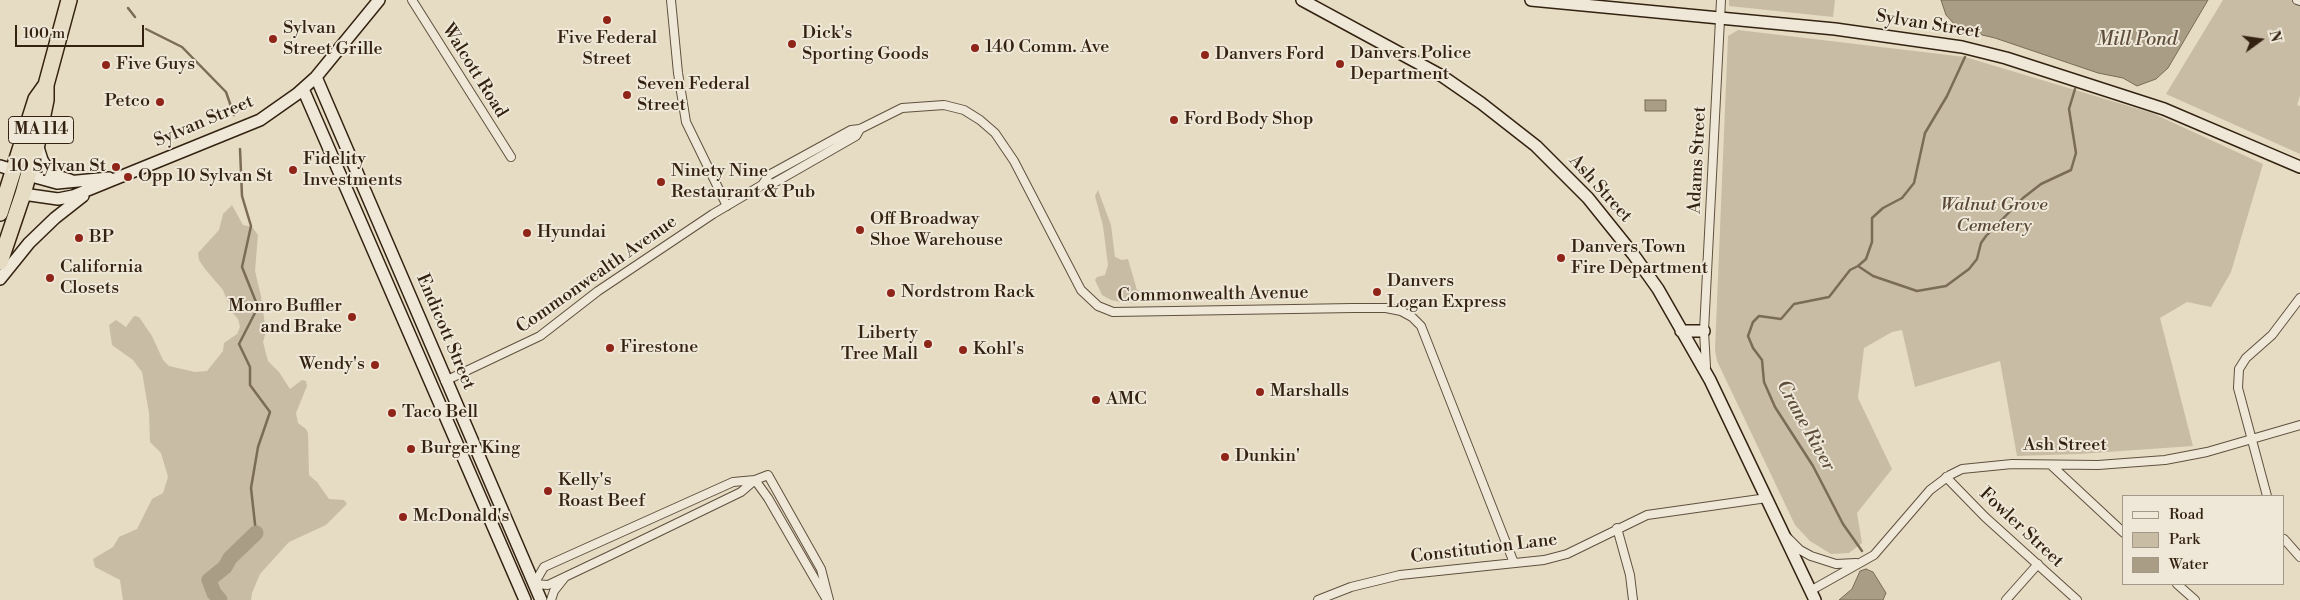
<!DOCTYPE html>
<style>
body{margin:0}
#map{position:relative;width:2300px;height:600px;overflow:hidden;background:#e6dcc3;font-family:"Libre Bodoni",serif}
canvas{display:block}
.legend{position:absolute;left:2122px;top:495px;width:162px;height:90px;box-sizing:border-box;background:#efe8d8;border:1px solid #a49988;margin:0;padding:6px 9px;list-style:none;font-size:15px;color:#342211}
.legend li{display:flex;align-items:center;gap:10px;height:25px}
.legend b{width:25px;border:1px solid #a49988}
.north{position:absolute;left:2235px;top:15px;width:50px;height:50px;-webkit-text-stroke:4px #efe8d8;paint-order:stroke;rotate:76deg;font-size:14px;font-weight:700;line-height:20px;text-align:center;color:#342211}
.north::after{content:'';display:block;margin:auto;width:18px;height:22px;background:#342211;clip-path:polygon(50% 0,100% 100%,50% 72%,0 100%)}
.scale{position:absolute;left:15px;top:25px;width:129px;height:22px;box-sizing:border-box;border:2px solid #342211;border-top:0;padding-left:6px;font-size:15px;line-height:18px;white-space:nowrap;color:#342211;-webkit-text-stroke:4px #efe8d8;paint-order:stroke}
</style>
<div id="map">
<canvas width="2300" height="600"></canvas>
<ul class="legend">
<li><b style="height:6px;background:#efe8d8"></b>Road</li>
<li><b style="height:14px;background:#c8bca5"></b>Park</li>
<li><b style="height:14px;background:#a99d86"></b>Water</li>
</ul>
<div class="north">N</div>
<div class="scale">100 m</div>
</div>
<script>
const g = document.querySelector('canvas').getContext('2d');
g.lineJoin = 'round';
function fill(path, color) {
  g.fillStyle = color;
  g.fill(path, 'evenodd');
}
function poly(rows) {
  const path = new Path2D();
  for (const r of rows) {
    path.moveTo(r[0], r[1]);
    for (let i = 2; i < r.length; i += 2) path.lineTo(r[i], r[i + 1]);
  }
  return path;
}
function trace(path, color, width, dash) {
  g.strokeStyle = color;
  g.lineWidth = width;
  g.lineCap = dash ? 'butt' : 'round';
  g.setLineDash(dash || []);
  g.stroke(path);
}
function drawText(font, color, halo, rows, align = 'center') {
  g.font = font + ' "Libre Bodoni",serif';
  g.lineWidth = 4;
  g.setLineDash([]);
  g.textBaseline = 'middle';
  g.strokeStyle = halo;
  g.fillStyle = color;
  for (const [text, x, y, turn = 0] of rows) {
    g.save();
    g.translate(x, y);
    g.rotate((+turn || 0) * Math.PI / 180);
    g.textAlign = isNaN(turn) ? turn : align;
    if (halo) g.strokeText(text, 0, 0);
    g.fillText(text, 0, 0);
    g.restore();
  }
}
const green = poly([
 [1729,0,1835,0,1833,17,1729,6],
 [2223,0,2300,0,2300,96,2297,105,2300,106,2300,154,2166,94],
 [1738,30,1965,57,2152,113,2263,164,2231,272,2211,307,2187,302,2160,318,2193,446,2079,454,2017,456,2000,361,1915,387,1902,330,1892,332,1864,348,1858,398,1892,469,1857,513,1862,543,1849,553,1831,554,1810,541,1795,525,1717,361,1715,350,1728,36],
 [1098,190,1111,225,1115,257,1122,260,1128,259,1137,290,1166,292,1170,295,1169,298,1125,303,1111,300,1102,295,1095,280,1097,277,1105,275,1108,265,1103,226,1095,196],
 [232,205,243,225,252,227,258,235,255,271,261,296,266,332,263,342,268,361,279,372,290,389,302,380,306,381,307,386,296,413,298,423,306,429,308,433,309,475,317,482,329,499,344,500,347,504,326,525,289,542,260,574,252,593,251,600,123,600,120,580,95,567,93,559,113,547,119,537,137,529,152,499,163,493,168,477,161,453,150,442,149,413,142,372,133,360,112,345,109,325,116,320,126,327,134,316,139,317,152,336,163,360,169,366,195,372,207,371,223,351,224,343,237,334,240,327,238,319,231,311,223,290,205,269,199,260,198,253,219,230,223,214]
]);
const water = poly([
 [1941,0,2208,0,2168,68,2156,79,2137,86,2123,78,2098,73,1995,38,1965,31,1956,26,1946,15,1941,0],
 [1645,100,1666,100,1666,111,1645,111,1645,100],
 [1866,569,1873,572,1886,593,1883,600,1839,600,1852,589,1860,571,1866,569]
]);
const stream = poly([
 [128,8,135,17],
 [146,29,182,47,226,92,234,115],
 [240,149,242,196,251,226,242,267,258,307,239,344,250,367,250,385,270,412,258,447,251,488,256,533],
 [1858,266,1873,276,1917,291,1946,286,1969,269,1977,259,1981,243,1986,236,2023,198,2041,184,2071,170,2076,153,2069,109,2075,89],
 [1862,551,1843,524,1813,466,1775,407,1764,382,1762,360,1753,348,1748,336,1753,322,1759,316,1781,319,1794,304,1829,297,1850,270,1858,266,1866,259,1872,242,1872,218,1883,208,1902,198,1914,183,1925,133,1947,96,1965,57]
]);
const river = poly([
 [220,600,214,593,209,580,225,567,230,558,256,533]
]);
const street = poly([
 [412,0,511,157],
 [671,0,678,73,686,122,727,206],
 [2297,0,2300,1],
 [762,185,769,175,851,130,860,129,902,108,944,105,964,110,980,120,995,133,1014,161,1081,290,1098,306,1113,312,1353,308,1386,308,1401,311,1412,317,1421,326,1514,563],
 [1706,367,1704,331,1721,0],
 [445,381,540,336,598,291,713,214,762,185,774,183,856,136,860,129],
 [2051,465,2124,533],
 [1946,477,1985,517,2077,600],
 [755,480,741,492,609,556,548,585,534,584,544,567,733,482,755,480,768,475,821,569,829,600],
 [755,480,768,498,827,600],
 [2267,496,2238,388,2239,369,2246,358,2272,335,2300,298],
 [1617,528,1630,575,1633,600],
 [1788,538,1800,550,1811,556,1836,564,1856,563],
 [2284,539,2300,557],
 [2177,584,2195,600],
 [1810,591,1874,555,1930,490,1950,475,1962,469,2012,464,2098,465,2165,460,2207,452,2300,425],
 [551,600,554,591,565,577],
 [1318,600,1351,587,1400,575,1544,560,1567,554,1647,515,1767,498],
 [2006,600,2038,564]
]);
const secondary = poly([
 [1302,0,1442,76,1481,103,1536,146,1588,198,1633,254,1658,289,1710,380,1815,600],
 [1531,0,1835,29,1962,47,2006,58,2164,109,2300,167],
 [316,77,541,600],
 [303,89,525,600],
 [37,144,42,160,47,168,60,177,70,180],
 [0,166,13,170],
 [28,175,57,183,109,178],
 [23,194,58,199,73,196,260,120,297,94,316,77,379,0],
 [0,279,29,243,55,218,83,196],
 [1681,331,1704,331]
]);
const highway = poly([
 [0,213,36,99,46,85],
 [0,262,23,194,37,144,46,100,46,85,69,0]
]);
const markers = [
 [607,20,5,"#8f2418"],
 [273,39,5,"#8f2418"],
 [792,44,5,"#8f2418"],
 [975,48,5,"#8f2418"],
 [1205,55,5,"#8f2418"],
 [1340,64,5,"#8f2418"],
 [106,65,5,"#8f2418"],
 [627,95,5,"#8f2418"],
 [160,102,5,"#8f2418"],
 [1174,120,5,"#8f2418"],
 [116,167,5,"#8f2418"],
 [293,170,5,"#8f2418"],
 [128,177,5,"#8f2418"],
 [661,182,5,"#8f2418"],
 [860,230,5,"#8f2418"],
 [527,233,5,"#8f2418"],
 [79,238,5,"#8f2418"],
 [1561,258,5,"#8f2418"],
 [50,278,5,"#8f2418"],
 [1377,292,5,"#8f2418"],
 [891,293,5,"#8f2418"],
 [352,317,5,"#8f2418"],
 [928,344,5,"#8f2418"],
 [610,348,5,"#8f2418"],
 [963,350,5,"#8f2418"],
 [375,365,5,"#8f2418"],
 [1260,392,5,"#8f2418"],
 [1096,400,5,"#8f2418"],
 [392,413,5,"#8f2418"],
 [411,449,5,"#8f2418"],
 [1225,457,5,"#8f2418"],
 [548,491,5,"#8f2418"],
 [403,517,5,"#8f2418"]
];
const shields = [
 [41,130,65]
];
const shieldNames = [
 ["MA 114",41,130]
];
const streetNames = [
 ["Sylvan Street",1928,25,9],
 ["Walcott Road",474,71,58],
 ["Sylvan Street",204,122,-23],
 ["Adams Street",1698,160,-87],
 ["Ash Street",1600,189,48],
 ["Commonwealth Avenue",597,275,-35],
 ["Commonwealth Avenue",1213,295,-1],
 ["Endicott Street",445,332,67],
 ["Ash Street",2065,446],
 ["Fowler Street",2021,528,43],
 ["Constitution Lane",1484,549,-7]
];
const poiNames = [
 ["Sylvan",283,29],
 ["Street Grille",283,50],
 ["Dick's",802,34],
 ["Sporting Goods",802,55],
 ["Five Federal",607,39,"center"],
 ["Street",607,60,"center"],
 ["140 Comm. Ave",985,48],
 ["Danvers Police",1350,54],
 ["Department",1350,75],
 ["Danvers Ford",1215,55],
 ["Five Guys",116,65],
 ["Seven Federal",637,85],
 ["Street",637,106],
 ["Petco",150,102,"right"],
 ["Ford Body Shop",1184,120],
 ["Fidelity",303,160],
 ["Investments",303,181],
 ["10 Sylvan St",106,167,"right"],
 ["Ninety Nine",671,172],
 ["Restaurant & Pub",671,193],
 ["Opp 10 Sylvan St",138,177],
 ["Off Broadway",870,220],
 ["Shoe Warehouse",870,241],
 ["Hyundai",537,233],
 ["BP",89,238],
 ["Danvers Town",1571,248],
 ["Fire Department",1571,269],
 ["California",60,268],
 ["Closets",60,289],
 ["Danvers",1387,282],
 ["Logan Express",1387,303],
 ["Nordstrom Rack",901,293],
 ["Monro Buffler",342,307,"right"],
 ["and Brake",342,328,"right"],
 ["Liberty",918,334,"right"],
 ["Tree Mall",918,355,"right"],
 ["Firestone",620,348],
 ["Kohl's",973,350],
 ["Wendy's",365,365,"right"],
 ["Marshalls",1270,392],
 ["AMC",1106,400],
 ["Taco Bell",402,413],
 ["Burger King",421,449],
 ["Dunkin'",1235,457],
 ["Kelly's",558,481],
 ["Roast Beef",558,502],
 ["McDonald's",413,517]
];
const parkNames = [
 ["Walnut Grove",1994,206],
 ["Cemetery",1994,227]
];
const waterNames = [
 ["Mill Pond",2137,40],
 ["Crane River",1805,426,61]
];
fill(green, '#c8bca5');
fill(water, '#a99d86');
trace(water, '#7a6c57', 1);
trace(stream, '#7a6c57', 2.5);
trace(river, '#a99d86', 15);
trace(street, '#60503e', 10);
trace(secondary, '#342211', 14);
trace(highway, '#342211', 18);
trace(street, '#efe8d8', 8);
trace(secondary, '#efe8d8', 11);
trace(highway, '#e6dcc3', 15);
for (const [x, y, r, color] of markers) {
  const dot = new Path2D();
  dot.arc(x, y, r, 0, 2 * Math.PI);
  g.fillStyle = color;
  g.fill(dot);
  trace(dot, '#efe8d8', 2);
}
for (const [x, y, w] of shields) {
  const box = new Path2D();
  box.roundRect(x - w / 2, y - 13.5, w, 27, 4);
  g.fillStyle = '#efe8d8';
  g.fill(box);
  trace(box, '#342211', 1);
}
drawText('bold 16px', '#342211', null, shieldNames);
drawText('18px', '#342211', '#efe8d8', streetNames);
drawText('18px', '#342211', '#efe8d8', poiNames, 'left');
drawText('italic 18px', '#594836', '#efe8d8', parkNames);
drawText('italic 19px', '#5d4d3a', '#efe8d8', waterNames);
</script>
